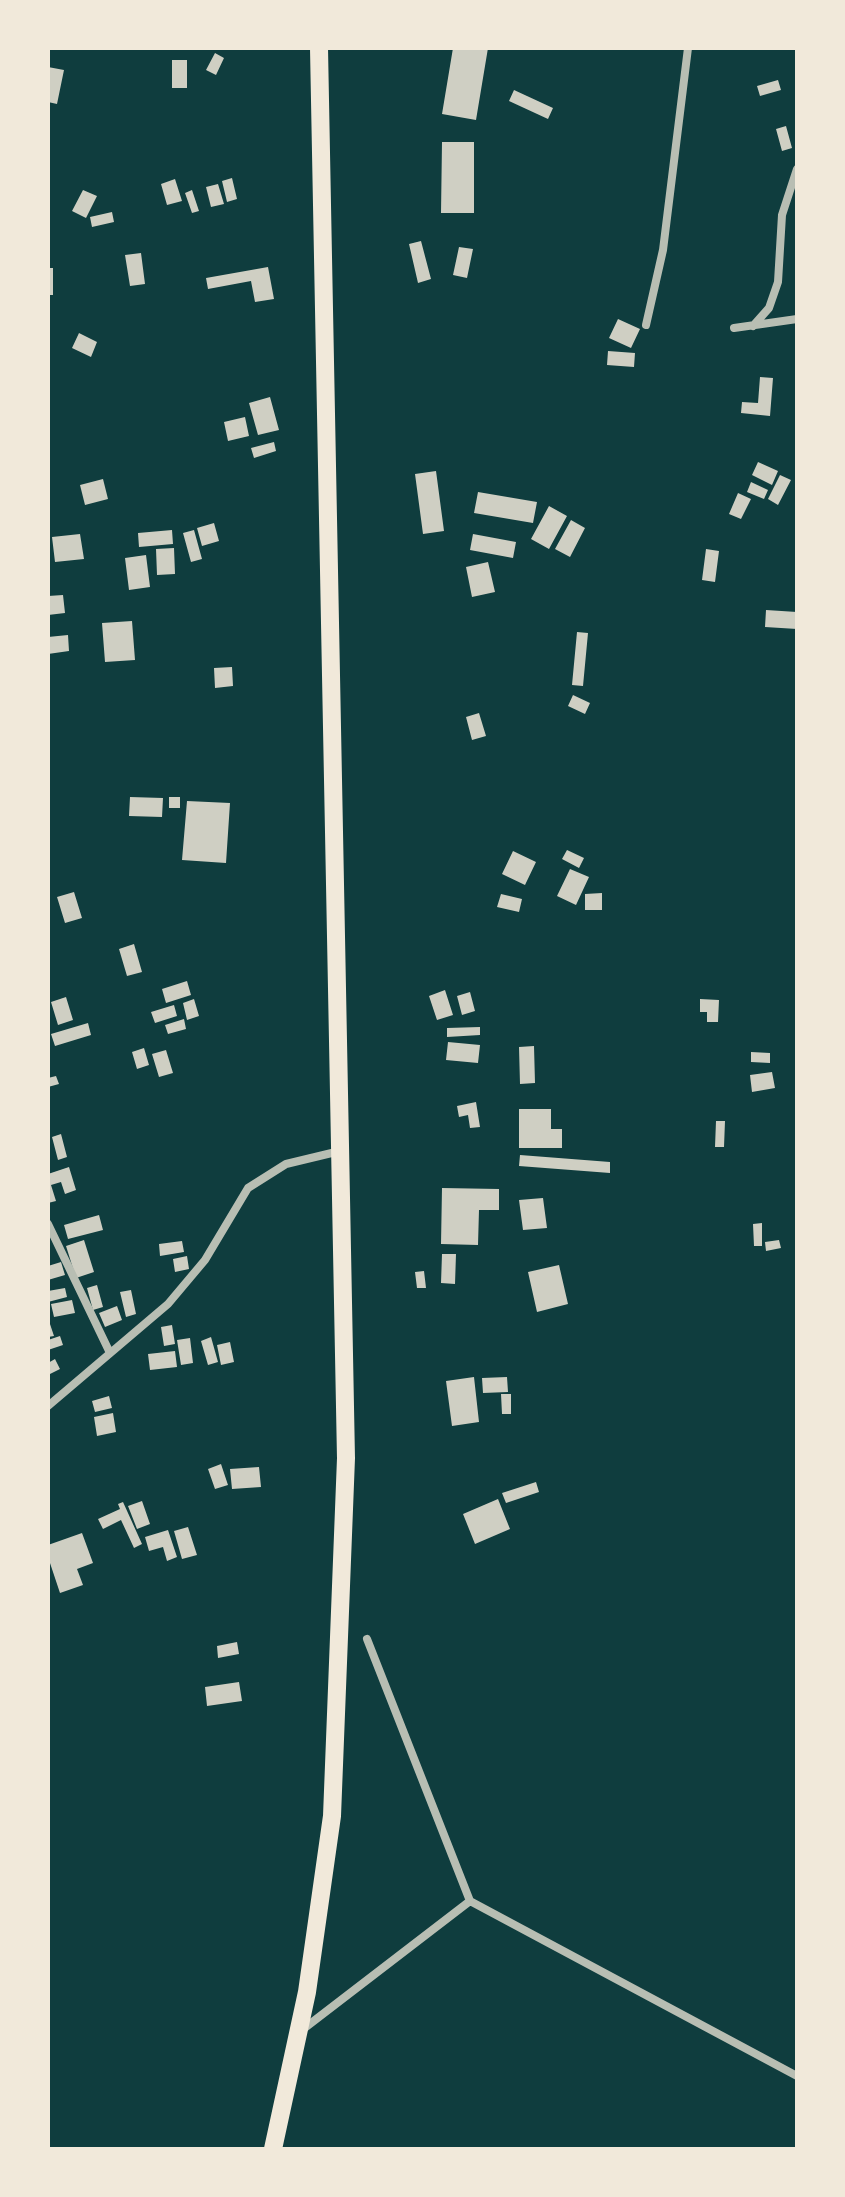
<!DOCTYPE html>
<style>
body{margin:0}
#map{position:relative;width:845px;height:2197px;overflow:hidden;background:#0f3d3e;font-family:Mulish,sans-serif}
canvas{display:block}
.frame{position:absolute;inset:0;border:50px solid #f1e9da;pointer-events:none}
</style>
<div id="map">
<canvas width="845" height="2197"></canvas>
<div class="frame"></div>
</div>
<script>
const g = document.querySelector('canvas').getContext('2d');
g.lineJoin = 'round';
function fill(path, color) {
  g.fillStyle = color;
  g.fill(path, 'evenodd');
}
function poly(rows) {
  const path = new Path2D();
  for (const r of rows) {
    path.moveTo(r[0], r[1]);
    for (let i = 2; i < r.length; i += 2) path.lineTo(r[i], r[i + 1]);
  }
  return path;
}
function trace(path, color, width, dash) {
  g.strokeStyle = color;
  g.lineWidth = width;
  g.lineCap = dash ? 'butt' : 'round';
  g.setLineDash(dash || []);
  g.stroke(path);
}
const building = poly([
 [453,48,488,48,476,120,442,114],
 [215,53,224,58,216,75,206,70],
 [172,60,187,60,187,88,172,88],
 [48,67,64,70,57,104,48,102],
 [778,80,781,90,760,96,757,86],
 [514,90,553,108,548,119,509,101],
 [786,126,792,148,782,151,776,129],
 [442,142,474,142,474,213,441,213],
 [232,178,237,199,227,202,222,181],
 [175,179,182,201,167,205,161,184],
 [218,184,224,204,211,207,206,187],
 [83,190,97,196,86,218,72,211],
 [192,190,199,211,192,213,185,193],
 [112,212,114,222,92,227,90,217],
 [421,241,431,279,418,283,409,244],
 [459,247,473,249,467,278,453,275],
 [141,253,145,284,130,286,125,255],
 [268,267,274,299,255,302,251,281,208,289,206,278],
 [48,268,53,268,53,295,48,295],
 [618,319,640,329,631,348,609,338],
 [79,333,97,342,91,357,72,348],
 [608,351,635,353,634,367,607,365],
 [760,377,773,378,770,416,741,413,742,402,758,403],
 [270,397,279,430,258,435,249,403],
 [245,417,249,436,228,441,224,422],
 [274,442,276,451,254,458,251,448],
 [758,462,778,471,772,485,752,475],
 [436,471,444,531,423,534,415,474],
 [780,475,791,480,778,505,768,499],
 [103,479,108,499,85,505,80,485],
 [751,482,768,490,764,499,747,492],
 [478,492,537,502,533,523,474,513],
 [738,493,751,499,741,519,729,514],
 [549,506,567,516,549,549,531,539],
 [571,520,585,528,570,557,555,549],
 [214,523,219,541,202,546,197,528],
 [172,530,173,544,139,547,138,533],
 [194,530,202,559,191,562,183,533],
 [80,534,84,559,55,562,52,537],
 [473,534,516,542,513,558,470,550],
 [174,548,175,574,157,575,156,549],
 [706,549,719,551,715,582,702,580],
 [146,555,150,587,129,590,125,558],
 [488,562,495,592,472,597,466,567],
 [63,595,65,613,48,615,48,596],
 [766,610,797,612,797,629,765,627],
 [132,621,135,660,105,662,102,623],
 [577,632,588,633,583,686,572,685],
 [68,635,69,651,48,654,48,637],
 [232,667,233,686,215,688,214,668],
 [573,695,590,703,585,714,568,706],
 [479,713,486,736,472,740,466,717],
 [130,797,163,798,162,817,129,816],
 [169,797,180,797,180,808,169,808],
 [187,801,230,803,226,863,182,860],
 [567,850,584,858,579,868,562,859],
 [513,851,536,862,525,885,502,874],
 [570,869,589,877,576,905,557,896],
 [74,892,82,918,65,923,57,897],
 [602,893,602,910,585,910,585,894],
 [501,894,522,899,519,912,497,907],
 [134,944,142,972,127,976,119,949],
 [187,981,191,995,166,1003,162,989],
 [445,990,453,1015,437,1020,429,996],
 [470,992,475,1011,462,1015,457,996],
 [66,997,73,1020,58,1025,51,1002],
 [194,999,199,1016,187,1020,183,1003],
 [700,999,719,1000,718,1022,707,1022,707,1012,700,1012],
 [174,1005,177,1016,155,1023,151,1012],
 [184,1019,186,1029,168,1034,165,1025],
 [88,1023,91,1035,55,1046,51,1034],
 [480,1027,480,1035,447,1037,447,1028],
 [448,1042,480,1045,478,1063,446,1060],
 [534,1046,535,1083,520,1084,519,1047],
 [144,1048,149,1065,137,1069,132,1052],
 [166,1050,173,1073,159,1077,152,1054],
 [751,1052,770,1053,770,1063,751,1062],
 [772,1072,775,1088,752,1092,750,1075],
 [56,1076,59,1084,48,1087,48,1078],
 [476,1102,480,1127,470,1128,468,1115,459,1117,457,1106],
 [519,1109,551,1109,551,1129,562,1129,562,1148,519,1148],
 [716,1121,725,1121,724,1147,715,1147],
 [61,1134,67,1157,58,1160,52,1137],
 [520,1155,610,1162,610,1173,519,1166],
 [69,1167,76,1190,65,1194,61,1182,51,1185,56,1201,48,1203,48,1174],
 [442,1188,499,1189,499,1210,479,1210,478,1245,441,1244],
 [543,1198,547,1228,523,1230,519,1200],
 [99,1215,103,1230,68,1239,64,1225],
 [762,1223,762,1246,754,1246,753,1224],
 [84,1240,94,1272,76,1278,66,1246],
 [779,1240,781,1248,766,1251,765,1242],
 [182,1241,184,1252,160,1256,159,1244],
 [442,1254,456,1254,455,1284,441,1283],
 [187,1256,189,1269,175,1272,173,1259],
 [61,1262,65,1275,48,1280,48,1266],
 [559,1265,568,1304,537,1312,528,1272],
 [424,1271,426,1288,417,1288,415,1272],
 [97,1285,103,1307,93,1310,87,1288],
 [65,1288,67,1297,48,1302,48,1291],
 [131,1290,136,1314,126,1317,120,1292],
 [72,1300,75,1313,54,1317,51,1304],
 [117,1306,122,1320,105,1327,99,1313],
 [48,1318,54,1336,48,1337],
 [172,1325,175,1344,164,1346,161,1327],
 [60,1336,63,1345,48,1350,48,1340],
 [211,1337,218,1362,208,1365,201,1341],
 [190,1338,193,1363,181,1365,177,1340],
 [230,1342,234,1362,221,1365,217,1345],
 [175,1351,177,1367,150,1370,148,1354],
 [55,1359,60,1369,50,1374,48,1363],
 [474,1377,479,1422,452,1426,446,1381],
 [507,1377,508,1392,483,1393,482,1378],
 [501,1394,511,1394,511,1414,502,1414],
 [109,1396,112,1408,95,1412,92,1401],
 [113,1413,116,1432,97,1436,94,1417],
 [221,1464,228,1485,215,1489,208,1469],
 [259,1467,261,1487,232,1489,230,1469],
 [536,1482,539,1492,506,1503,502,1493],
 [498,1499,510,1529,475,1544,463,1514],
 [142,1501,150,1524,137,1529,128,1506],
 [123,1502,142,1544,134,1548,121,1520,103,1529,98,1519,120,1509,118,1504],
 [188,1527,197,1555,182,1559,174,1531],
 [168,1530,177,1557,167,1561,163,1547,149,1551,145,1537],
 [82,1533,93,1563,77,1569,83,1585,60,1593,48,1557,48,1545],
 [237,1642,239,1654,218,1658,217,1646],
 [239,1682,242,1701,207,1706,205,1687]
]);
const minor = poly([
 [646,325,663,250,688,48],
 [753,326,769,308,778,282,782,215,797,169],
 [734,328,797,319],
 [48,1224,110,1353],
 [48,1406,168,1304,205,1260,248,1188,286,1164,340,1151],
 [367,1639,470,1901,797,2076],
 [302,2030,470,1901]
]);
const trunk = poly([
 [273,2149,307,1992,332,1816,346,1458,319,48]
]);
fill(building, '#cfcfc3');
trace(minor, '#b8beb3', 8);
trace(trunk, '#f1e9da', 18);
</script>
